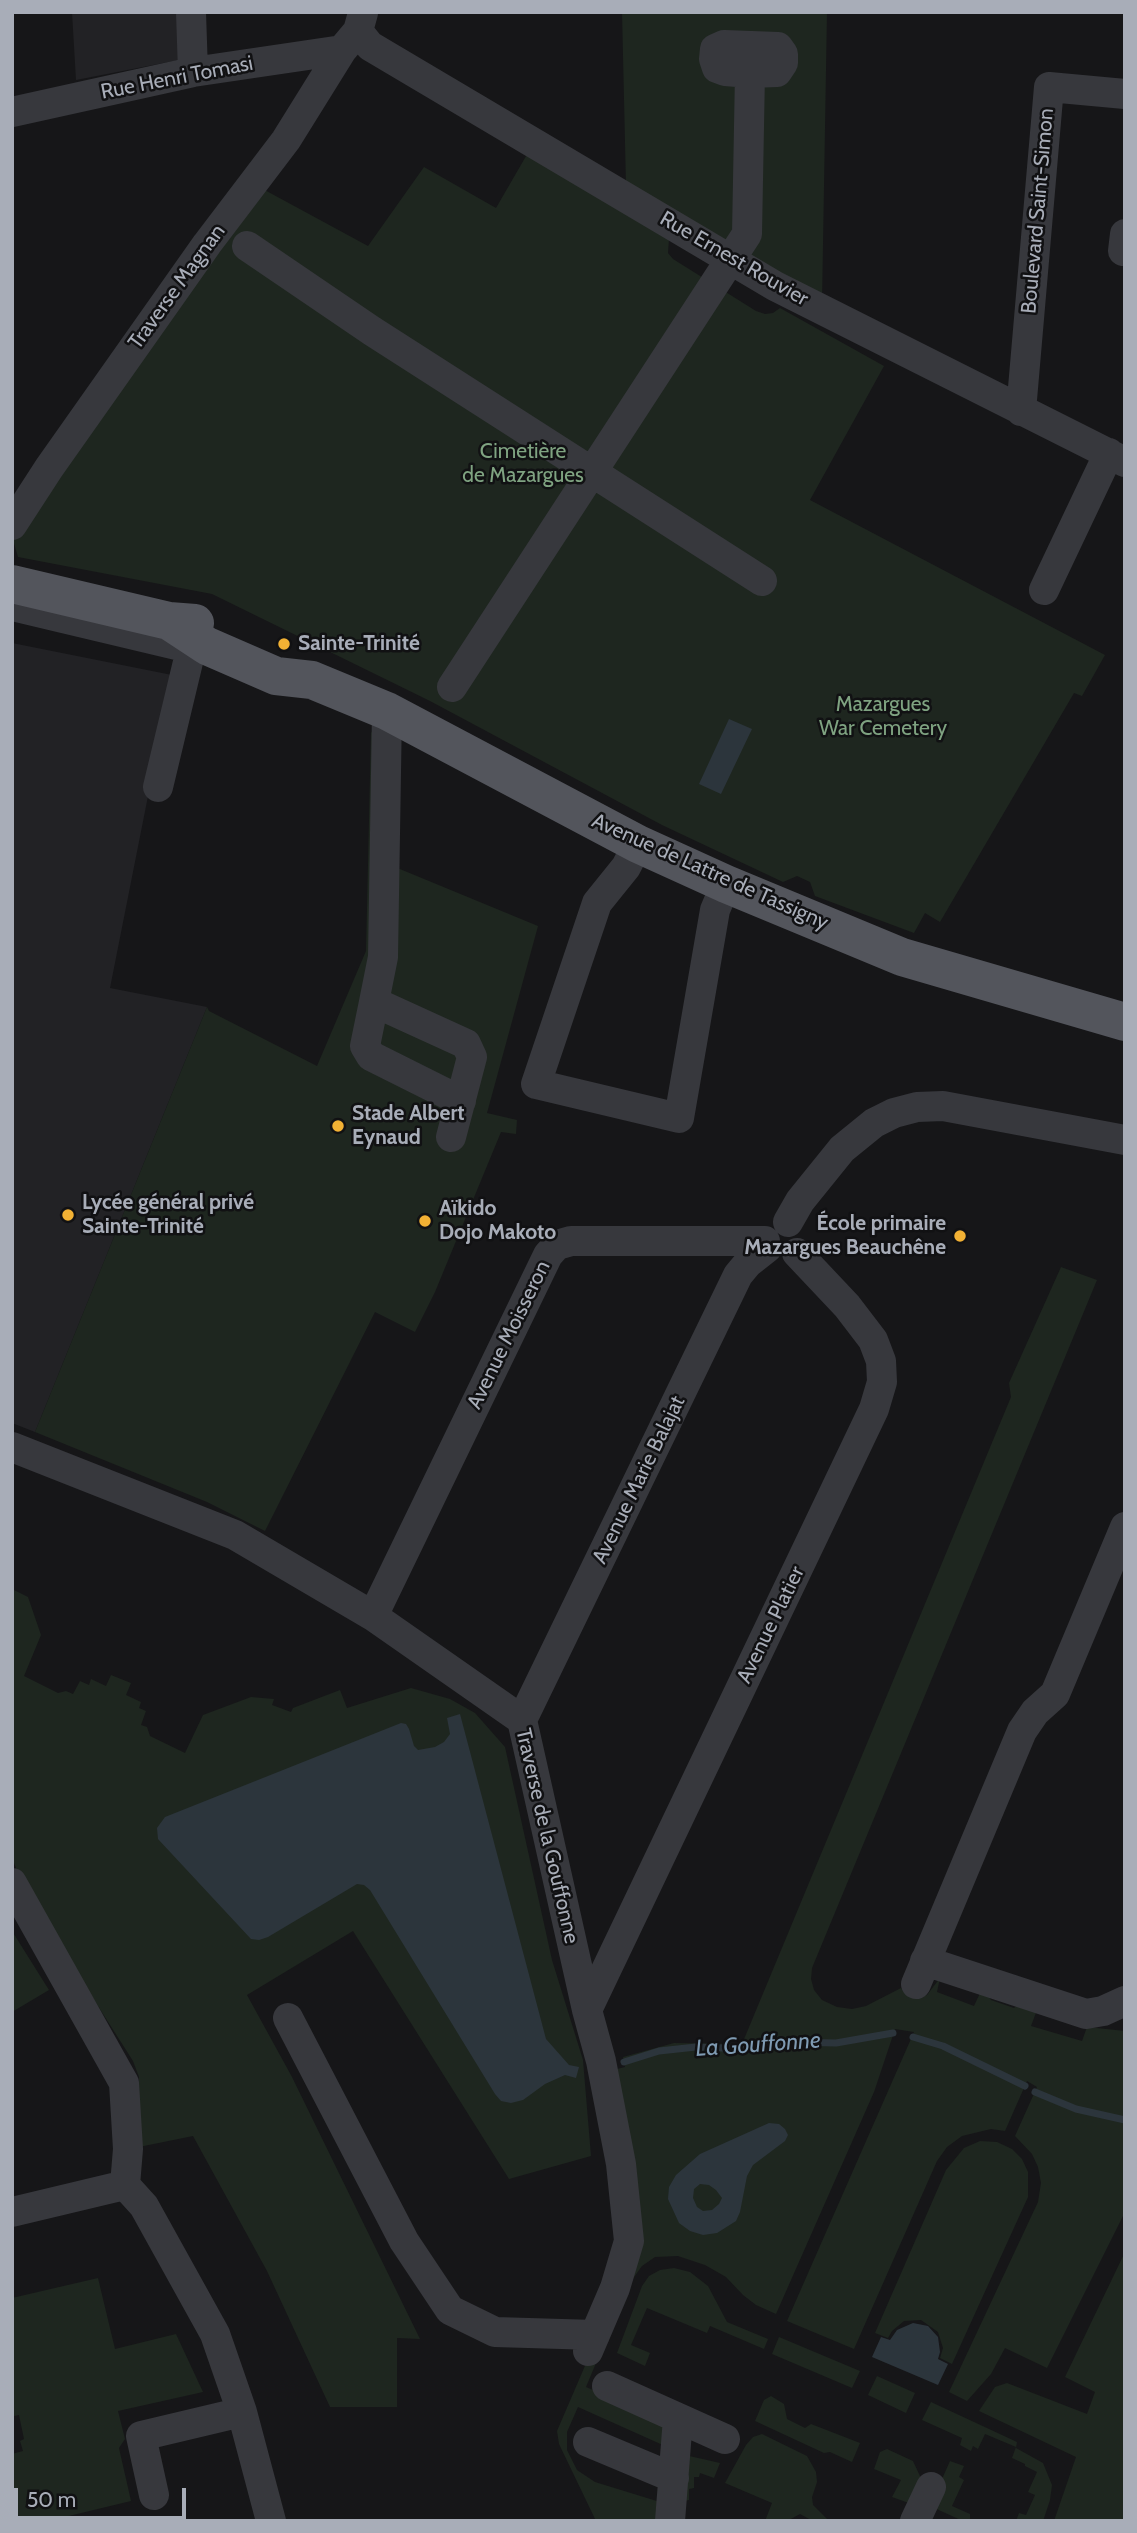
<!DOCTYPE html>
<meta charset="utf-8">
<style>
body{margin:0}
#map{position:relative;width:1137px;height:2533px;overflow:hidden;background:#161618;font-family:Cabin,sans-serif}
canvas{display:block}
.frame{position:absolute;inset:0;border:14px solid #a8adb8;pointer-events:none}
.scale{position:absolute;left:14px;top:2488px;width:172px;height:32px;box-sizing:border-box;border:4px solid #a8adb8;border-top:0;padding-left:9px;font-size:21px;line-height:24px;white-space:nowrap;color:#a8adb8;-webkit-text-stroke:5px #111113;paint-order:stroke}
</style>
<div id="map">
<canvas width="1137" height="2533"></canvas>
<div class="frame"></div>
<div class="scale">50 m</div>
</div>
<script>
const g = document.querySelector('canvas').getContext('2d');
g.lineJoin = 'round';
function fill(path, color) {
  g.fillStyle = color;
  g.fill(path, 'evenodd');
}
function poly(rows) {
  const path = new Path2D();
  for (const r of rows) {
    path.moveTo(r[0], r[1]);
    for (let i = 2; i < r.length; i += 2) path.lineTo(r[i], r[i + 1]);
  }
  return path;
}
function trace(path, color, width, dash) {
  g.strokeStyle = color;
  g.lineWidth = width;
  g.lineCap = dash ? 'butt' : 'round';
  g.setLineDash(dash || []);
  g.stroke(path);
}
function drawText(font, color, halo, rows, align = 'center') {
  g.font = font + ' Cabin,sans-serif';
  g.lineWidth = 5;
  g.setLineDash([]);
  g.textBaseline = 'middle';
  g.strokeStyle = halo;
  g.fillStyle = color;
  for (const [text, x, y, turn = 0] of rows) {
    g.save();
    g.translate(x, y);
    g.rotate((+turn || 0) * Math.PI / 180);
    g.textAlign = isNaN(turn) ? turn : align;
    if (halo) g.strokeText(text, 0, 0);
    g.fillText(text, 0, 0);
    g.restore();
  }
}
const built = poly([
 [72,12,181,12,184,59,76,80],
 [12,643,172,675,110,988,207,1007,35,1432,12,1423]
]);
const green = poly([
 [622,12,827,12,822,303,626,186],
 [529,151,669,239,668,253,673,259,756,311,765,314,773,313,780,308,884,366,810,500,1105,655,1082,696,1074,693,940,922,925,913,914,933,815,896,810,882,797,876,783,882,662,825,430,701,212,594,18,557,13,540,253,193,261,188,368,246,424,167,496,208],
 [371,732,397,744,395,867,538,926,487,1113,517,1120,516,1134,501,1132,435,1292,415,1332,375,1312,265,1531,207,1502,35,1432,207,1007,209,1011,317,1066,366,951],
 [1061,1267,1097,1280,812,1968,811,1979,814,1990,822,2000,837,2007,852,2009,866,2006,901,1988,904,1992,918,1998,927,1995,940,1978,937,1992,974,2006,981,1991,986,1993,991,2000,1014,2008,1019,2004,1037,2010,1031,2026,1082,2041,1087,2027,1125,2031,1125,2212,1047,2368,1005,2348,991,2374,967,2401,949,2392,1038,2202,1041,2183,1038,2167,1032,2154,1015,2136,1037,2087,1027,2081,1005,2131,991,2129,962,2136,947,2147,937,2161,854,2349,787,2321,914,2032,895,2029,874,2092,776,2314,756,2305,743,2295,726,2277,705,2265,678,2256,655,2257,642,2266,629,2284,586,2387,666,2422,665,2446,578,2407,567,2432,567,2450,577,2470,595,2482,660,2502,660,2521,596,2521,559,2444,557,2431,621,2282,609,2071,625,2067,623,2057,674,2043,742,2044,1011,1397,1009,1383],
 [12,1589,28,1597,41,1635,24,1676,58,1693,66,1691,73,1694,80,1681,89,1685,91,1679,106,1686,111,1675,131,1683,126,1695,141,1702,139,1708,146,1711,141,1725,147,1727,150,1736,185,1753,203,1715,251,1697,274,1699,272,1705,291,1712,293,1708,340,1690,347,1708,411,1688,450,1699,475,1713,505,1747,552,1960,583,2060,591,2156,509,2179,353,1931,247,1995,292,2077,420,2339,397,2338,397,2407,330,2407,267,2271,193,2136,134,2148,139,2077,133,2061,26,1893,12,1858],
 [12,1931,49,1990,12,2012],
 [980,2141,997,2142,1012,2149,1022,2159,1028,2172,1028,2197,952,2364,940,2358,943,2348,938,2332,921,2320,904,2321,892,2331,888,2338,875,2333,946,2170,964,2148],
 [1125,2252,1125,2521,1054,2521,1076,2457,979,2411,995,2387,1007,2383,1087,2414,1095,2392,1065,2377],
 [674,2268,690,2272,708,2286,727,2322,768,2339,764,2349,710,2326,707,2333,647,2308,631,2345,650,2353,645,2366,617,2353,642,2286,649,2276,660,2270],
 [98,2278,115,2349,176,2334,203,2392,118,2411,125,2439,119,2448,131,2501,48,2521,12,2521,12,2454,23,2451,20,2441,24,2439,19,2415,14,2416,12,2406,12,2298],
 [779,2337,860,2371,852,2388,772,2354],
 [877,2376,915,2393,906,2413,868,2395],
 [771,2396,784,2404,787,2419,805,2428,811,2424,860,2443,852,2462,830,2452,824,2453,755,2421,764,2400],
 [931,2402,1017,2442,1016,2448,1043,2463,1052,2485,1050,2500,1043,2521,1016,2521,1019,2513,1026,2515,1035,2495,1028,2492,1037,2472,1025,2466,1025,2464,1012,2458,1016,2447,985,2434,978,2449,973,2446,971,2451,960,2445,962,2438,922,2420],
 [762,2434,807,2456,816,2472,817,2482,812,2497,813,2505,829,2521,813,2521,800,2514,787,2521,765,2521,772,2503,725,2483,746,2445,753,2437],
 [887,2449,913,2461,926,2489,917,2506,892,2497,901,2480,874,2469,880,2452],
 [685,2455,720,2463,714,2478,700,2473,699,2477,694,2477,694,2488,689,2489,689,2500,685,2501],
 [950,2461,964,2466,959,2477,964,2480,952,2506,970,2514,970,2521,963,2521,930,2506]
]);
const water = poly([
 [729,719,752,729,721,794,699,784],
 [460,1714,546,2039,569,2065,579,2067,576,2078,565,2075,545,2084,523,2100,511,2103,501,2101,495,2094,370,1890,364,1885,357,1884,268,1937,259,1940,251,1939,158,1839,157,1828,165,1817,401,1723,406,1724,409,1729,414,1746,418,1750,435,1747,444,1742,450,1734,447,1718],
 [769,2123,779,2124,785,2129,788,2135,785,2141,753,2165,747,2176,740,2212,736,2221,717,2233,703,2235,690,2231,679,2223,668,2199,669,2187,676,2175,700,2154],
 [700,2184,709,2185,716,2190,722,2198,719,2204,712,2210,703,2211,697,2207,693,2198,694,2189],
 [913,2323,928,2326,938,2337,940,2352,938,2359,948,2364,938,2385,872,2357,881,2337,890,2340,897,2330]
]);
const stream = poly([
 [913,2037,943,2046,1025,2086],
 [624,2062,659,2051,696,2047,749,2049,791,2042,836,2043,893,2033],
 [1035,2092,1076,2109,1125,2120]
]);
const minor = poly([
 [191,12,193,72],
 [358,31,370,46,775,286,1125,462],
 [12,112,193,72,342,50],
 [1125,234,1123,251,1125,251],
 [247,246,372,331,762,581],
 [1021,411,1049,87,1125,94],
 [12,525,49,468,207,244,286,140,342,50,358,31,363,13],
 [1044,590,1109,453],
 [12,606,176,645,194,637],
 [452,687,747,234,750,73,777,72,783,63,783,54,778,47,724,45,715,49,714,59,717,68,725,71,750,73],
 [387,711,383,957,374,1002,466,1044,472,1057,451,1137],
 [158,787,194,637],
 [638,844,626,867,597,903,536,1084,679,1118,715,910,726,884],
 [374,1002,365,1046,371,1056,461,1101],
 [788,1222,800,1201,842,1149,874,1123,894,1113,917,1107,943,1106,1125,1140],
 [12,1447,235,1535,373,1616,522,1720,587,2010,601,2061,621,2164,629,2241,615,2288,588,2351],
 [373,1616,548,1255,557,1245,571,1241,765,1241],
 [522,1720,738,1275,748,1263,767,1248],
 [12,1883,124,2083,128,2149,125,2185],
 [925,1961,1086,2014,1103,2011,1125,2001],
 [916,1984,1022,1731,1035,1712,1055,1694,1125,1527],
 [587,2010,874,1409,882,1382,881,1361,873,1340,847,1306,797,1253],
 [288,2018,404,2241,450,2310,495,2332,595,2335],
 [12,2212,125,2185,144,2206,215,2334,242,2412,141,2436,154,2495],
 [607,2386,725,2439],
 [242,2412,271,2521],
 [588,2442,674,2478],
 [670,2521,678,2418],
 [915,2521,931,2487]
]);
const major = poly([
 [12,584,169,621,195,623],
 [169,621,207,646,276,676,312,680,387,711,638,844,726,884,902,957,1125,1022]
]);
const markers = [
 [284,644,7,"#f2b134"],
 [338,1126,7,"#f2b134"],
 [68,1215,7,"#f2b134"],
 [425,1221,7,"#f2b134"],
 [960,1236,7,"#f2b134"]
];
const streetNames = [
 ["Rue Henri Tomasi",177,78,-11],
 ["Boulevard Saint-Simon",1038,211,-85],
 ["Rue Ernest Rouvier",734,259,30],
 ["Traverse Magnan",177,287,-54],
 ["Avenue de Lattre de Tassigny",710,872,24],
 ["Avenue Moisseron",509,1335,-64],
 ["Avenue Marie Balajat",639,1480,-64],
 ["Avenue Platier",771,1625,-64],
 ["Traverse de la Gouffonne",547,1836,77]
];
const parkNames = [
 ["Cimetière",523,452],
 ["de Mazargues",523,476],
 ["Mazargues",883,705],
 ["War Cemetery",883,729]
];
const poiNames = [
 ["Sainte-Trinité",298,644],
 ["Stade Albert",352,1114],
 ["Eynaud",352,1138],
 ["Lycée général privé",82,1203],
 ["Sainte-Trinité",82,1227],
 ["Aïkido",439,1209],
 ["Dojo Makoto",439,1233],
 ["École primaire",946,1224,"right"],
 ["Mazargues Beauchêne",946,1248,"right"]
];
const waterNames = [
 ["La Gouffonne",758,2045,-4]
];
fill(built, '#222225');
fill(green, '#1e261f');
fill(water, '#2c353c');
trace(stream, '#2c353c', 7);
trace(minor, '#37383d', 30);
trace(major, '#53555c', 38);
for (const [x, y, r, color] of markers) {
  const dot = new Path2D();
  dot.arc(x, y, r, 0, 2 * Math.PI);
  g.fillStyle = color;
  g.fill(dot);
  trace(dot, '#111113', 2.5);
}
drawText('21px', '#a8adb8', '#111113', streetNames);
drawText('21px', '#7fa381', '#111113', parkNames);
drawText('bold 21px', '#a8adb8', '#111113', poiNames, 'left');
drawText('italic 23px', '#7f9bb3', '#111113', waterNames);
</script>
